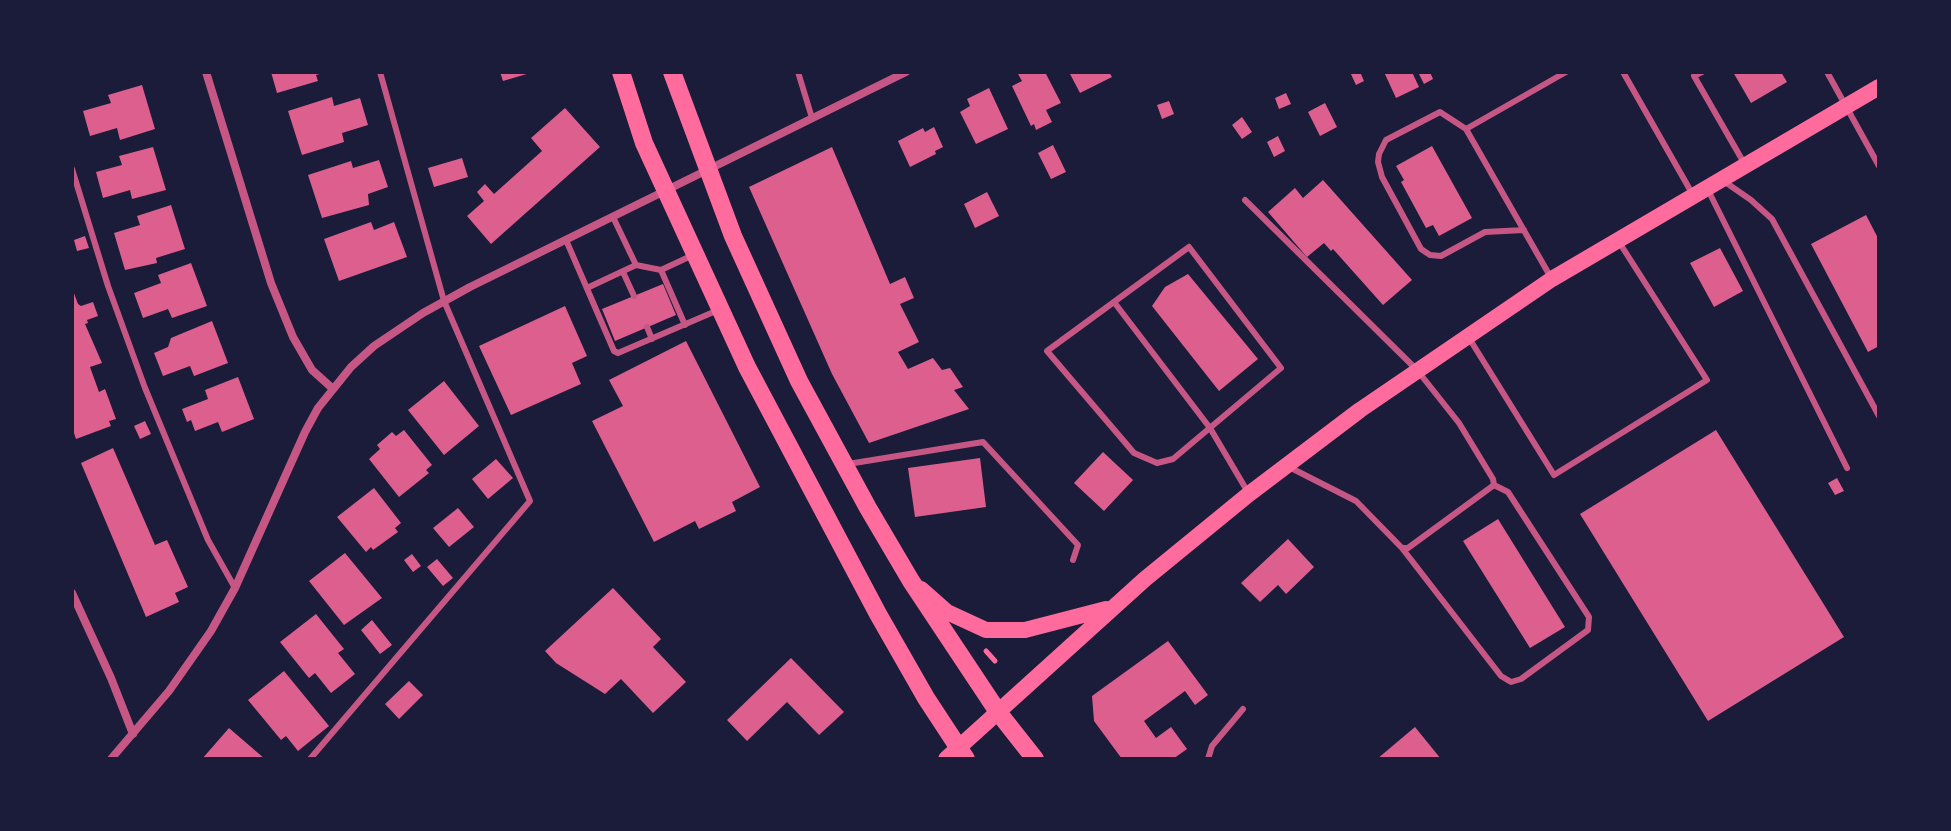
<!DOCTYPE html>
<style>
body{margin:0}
#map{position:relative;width:1951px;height:831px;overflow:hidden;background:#1b1b3a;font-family:Quicksand,sans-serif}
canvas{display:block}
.frame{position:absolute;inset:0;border:74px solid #1b1b3a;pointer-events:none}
</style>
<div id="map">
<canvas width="1951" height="831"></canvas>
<div class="frame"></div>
</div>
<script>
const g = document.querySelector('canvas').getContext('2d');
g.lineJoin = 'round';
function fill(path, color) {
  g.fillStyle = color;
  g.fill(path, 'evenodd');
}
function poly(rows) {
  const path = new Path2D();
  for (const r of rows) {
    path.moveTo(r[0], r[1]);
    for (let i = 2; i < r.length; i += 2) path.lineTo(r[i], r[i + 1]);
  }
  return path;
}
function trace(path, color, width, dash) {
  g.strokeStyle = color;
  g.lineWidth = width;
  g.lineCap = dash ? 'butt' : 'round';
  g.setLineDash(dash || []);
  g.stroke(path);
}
const building = poly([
 [271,72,323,72,323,73,316,75,318,81,277,93],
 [500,72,529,72,530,73,503,81],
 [1022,72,1045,72,1061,103,1046,110,1052,122,1036,130,1034,124,1031,126,1012,86,1022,81,1018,74],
 [1069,72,1109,72,1112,77,1080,93],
 [1350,72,1365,72,1361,74,1364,81,1356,85],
 [1384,72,1412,72,1419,87,1396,98],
 [1418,72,1430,72,1433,79,1424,84],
 [1733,72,1781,72,1787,82,1751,103],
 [142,85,155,129,120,140,117,128,90,136,83,111,111,103,108,95],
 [989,88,1008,129,976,144,960,112,970,106,967,99],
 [1286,93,1291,104,1279,109,1275,98],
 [332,97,334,106,360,98,368,125,342,133,344,142,302,155,288,111],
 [1169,101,1174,114,1162,119,1157,105],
 [1325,103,1337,127,1320,136,1308,112],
 [565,108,600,147,491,244,467,216,484,201,477,192,485,184,494,194,542,151,531,138],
 [1242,117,1252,132,1242,139,1232,125],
 [934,127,943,147,935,151,936,154,910,167,898,141,923,128,925,132],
 [1278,136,1285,151,1274,157,1267,142],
 [1053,145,1066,172,1051,179,1038,153],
 [1432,146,1472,218,1439,236,1433,225,1426,228,1401,182,1404,180,1396,166],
 [153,147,166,190,132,199,130,190,103,198,96,172,122,165,119,156],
 [832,147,890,284,905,277,914,298,900,304,919,342,898,352,908,369,933,358,942,370,950,368,963,387,954,390,969,409,869,443,832,374,749,187],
 [462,158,468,177,434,187,428,168],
 [379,160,388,187,368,194,369,205,322,218,308,175,351,161,353,168],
 [1323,180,1412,280,1383,305,1333,249,1331,251,1324,243,1307,257,1268,212,1295,188,1303,198],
 [987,192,999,216,975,228,964,204],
 [171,205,185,249,156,258,157,263,125,270,114,233,140,225,137,216],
 [1866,215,1879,240,1879,346,1868,352,1811,244],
 [371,222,374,230,394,222,407,257,339,281,324,239],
 [85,236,89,248,77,251,74,240],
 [1720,248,1743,291,1714,307,1690,263],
 [191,263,207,306,172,318,168,309,143,318,134,293,161,283,158,275],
 [1188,274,1258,359,1219,391,1152,306,1165,287],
 [663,284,676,315,615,341,602,309],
 [72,288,78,304,81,306,93,302,98,316,87,320,88,323,85,324,102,363,90,367,99,392,105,389,116,419,109,421,111,426,76,439,72,427],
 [565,306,587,356,572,363,581,384,511,415,479,346],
 [212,321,228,363,194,376,190,366,163,376,154,353,168,347,171,338],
 [686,341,760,487,732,502,736,511,699,529,695,521,654,542,592,421,623,406,609,380],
 [238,377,254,419,222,432,218,422,195,431,191,420,187,422,182,409,208,399,205,390],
 [444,381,479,426,444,455,408,410],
 [145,421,151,434,140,439,134,426],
 [404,430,432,465,426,470,429,473,399,497,369,459,380,449,377,445,392,432,396,436],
 [1716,430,1844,637,1708,721,1580,514],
 [113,448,155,545,167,540,188,587,175,593,179,602,146,617,81,463],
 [1103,452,1133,480,1104,511,1074,483],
 [980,458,986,507,915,517,908,468],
 [496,459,513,478,488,499,472,479],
 [1837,478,1844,491,1835,495,1828,483],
 [374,488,401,523,395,528,398,532,373,550,371,547,366,552,337,517],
 [458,508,474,527,449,547,433,528],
 [1498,519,1565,627,1530,648,1463,541],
 [1288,539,1314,567,1286,594,1278,585,1260,602,1241,583],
 [345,553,382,598,344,625,309,581],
 [412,554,421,566,413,572,404,560],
 [437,559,453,578,443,586,427,567],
 [613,588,661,639,653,647,686,682,653,713,621,679,605,694,556,663,545,651],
 [316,614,344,649,338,653,355,674,331,693,315,673,309,678,280,642],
 [372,620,392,645,380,654,361,630],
 [1168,641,1208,695,1195,705,1185,691,1144,721,1156,738,1171,727,1187,749,1173,759,1122,759,1094,721,1092,696],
 [791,658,844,712,819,735,787,702,747,741,727,720],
 [284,671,329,726,298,751,286,736,281,740,248,700],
 [409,681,423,695,399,719,385,704],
 [1415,727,1441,759,1377,759],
 [229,728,265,759,202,759]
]);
const path = poly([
 [986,651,995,661]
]);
const service = poly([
 [798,72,812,118],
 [1623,72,1693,195],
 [1702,72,1694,76,1744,163],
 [1827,72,1879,166],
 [1466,129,1440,112,1386,140,1379,154,1378,162,1382,177,1421,249,1430,255,1441,256,1485,232,1524,230],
 [72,169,108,286,145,388,208,540,235,588],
 [1725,182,1751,200,1772,219,1879,416],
 [1708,190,1847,468],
 [1245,200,1417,370,1459,423,1493,479,1494,485,1408,548,1402,548,1356,501,1289,467],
 [613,217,636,265,661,270,691,256],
 [566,240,614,351,618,353,716,311],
 [1189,247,1281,368,1173,459,1157,463,1134,453,1047,351,1189,247],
 [661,270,685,325],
 [623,272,634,296],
 [1550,276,1466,129,1566,72],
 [587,288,636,265],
 [1114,302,1210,428,1249,494],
 [647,327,652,339],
 [1469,338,1554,475,1707,380,1619,242],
 [848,464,983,442,1078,545,1073,560],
 [1402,548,1501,676,1511,682,1521,679,1588,630,1589,617,1508,492,1494,485],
 [310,759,530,501,444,301,380,72],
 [1208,759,1212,746,1243,709]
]);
const minor = poly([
 [206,72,271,283,293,337,312,370,332,388],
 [72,593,111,678,133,734],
 [111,759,169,691,211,631,235,588,305,432,318,408,351,367,374,346,423,313,470,287,906,72]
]);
const secondary = poly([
 [921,589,947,612,986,630,1025,630,1106,609],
 [946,759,1145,579,1249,494,1360,410,1552,279,1879,87]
]);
const primary = poly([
 [621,72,644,143,747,367,878,614,926,698,966,759],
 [672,72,733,236,799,381,868,508,911,581,998,712,1035,759]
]);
fill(building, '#dd5f8e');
trace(path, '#ff6b9d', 5);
trace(service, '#c65784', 6);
trace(minor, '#c65784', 8);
trace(secondary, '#ff6b9d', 16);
trace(primary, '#ff6b9d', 18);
</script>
